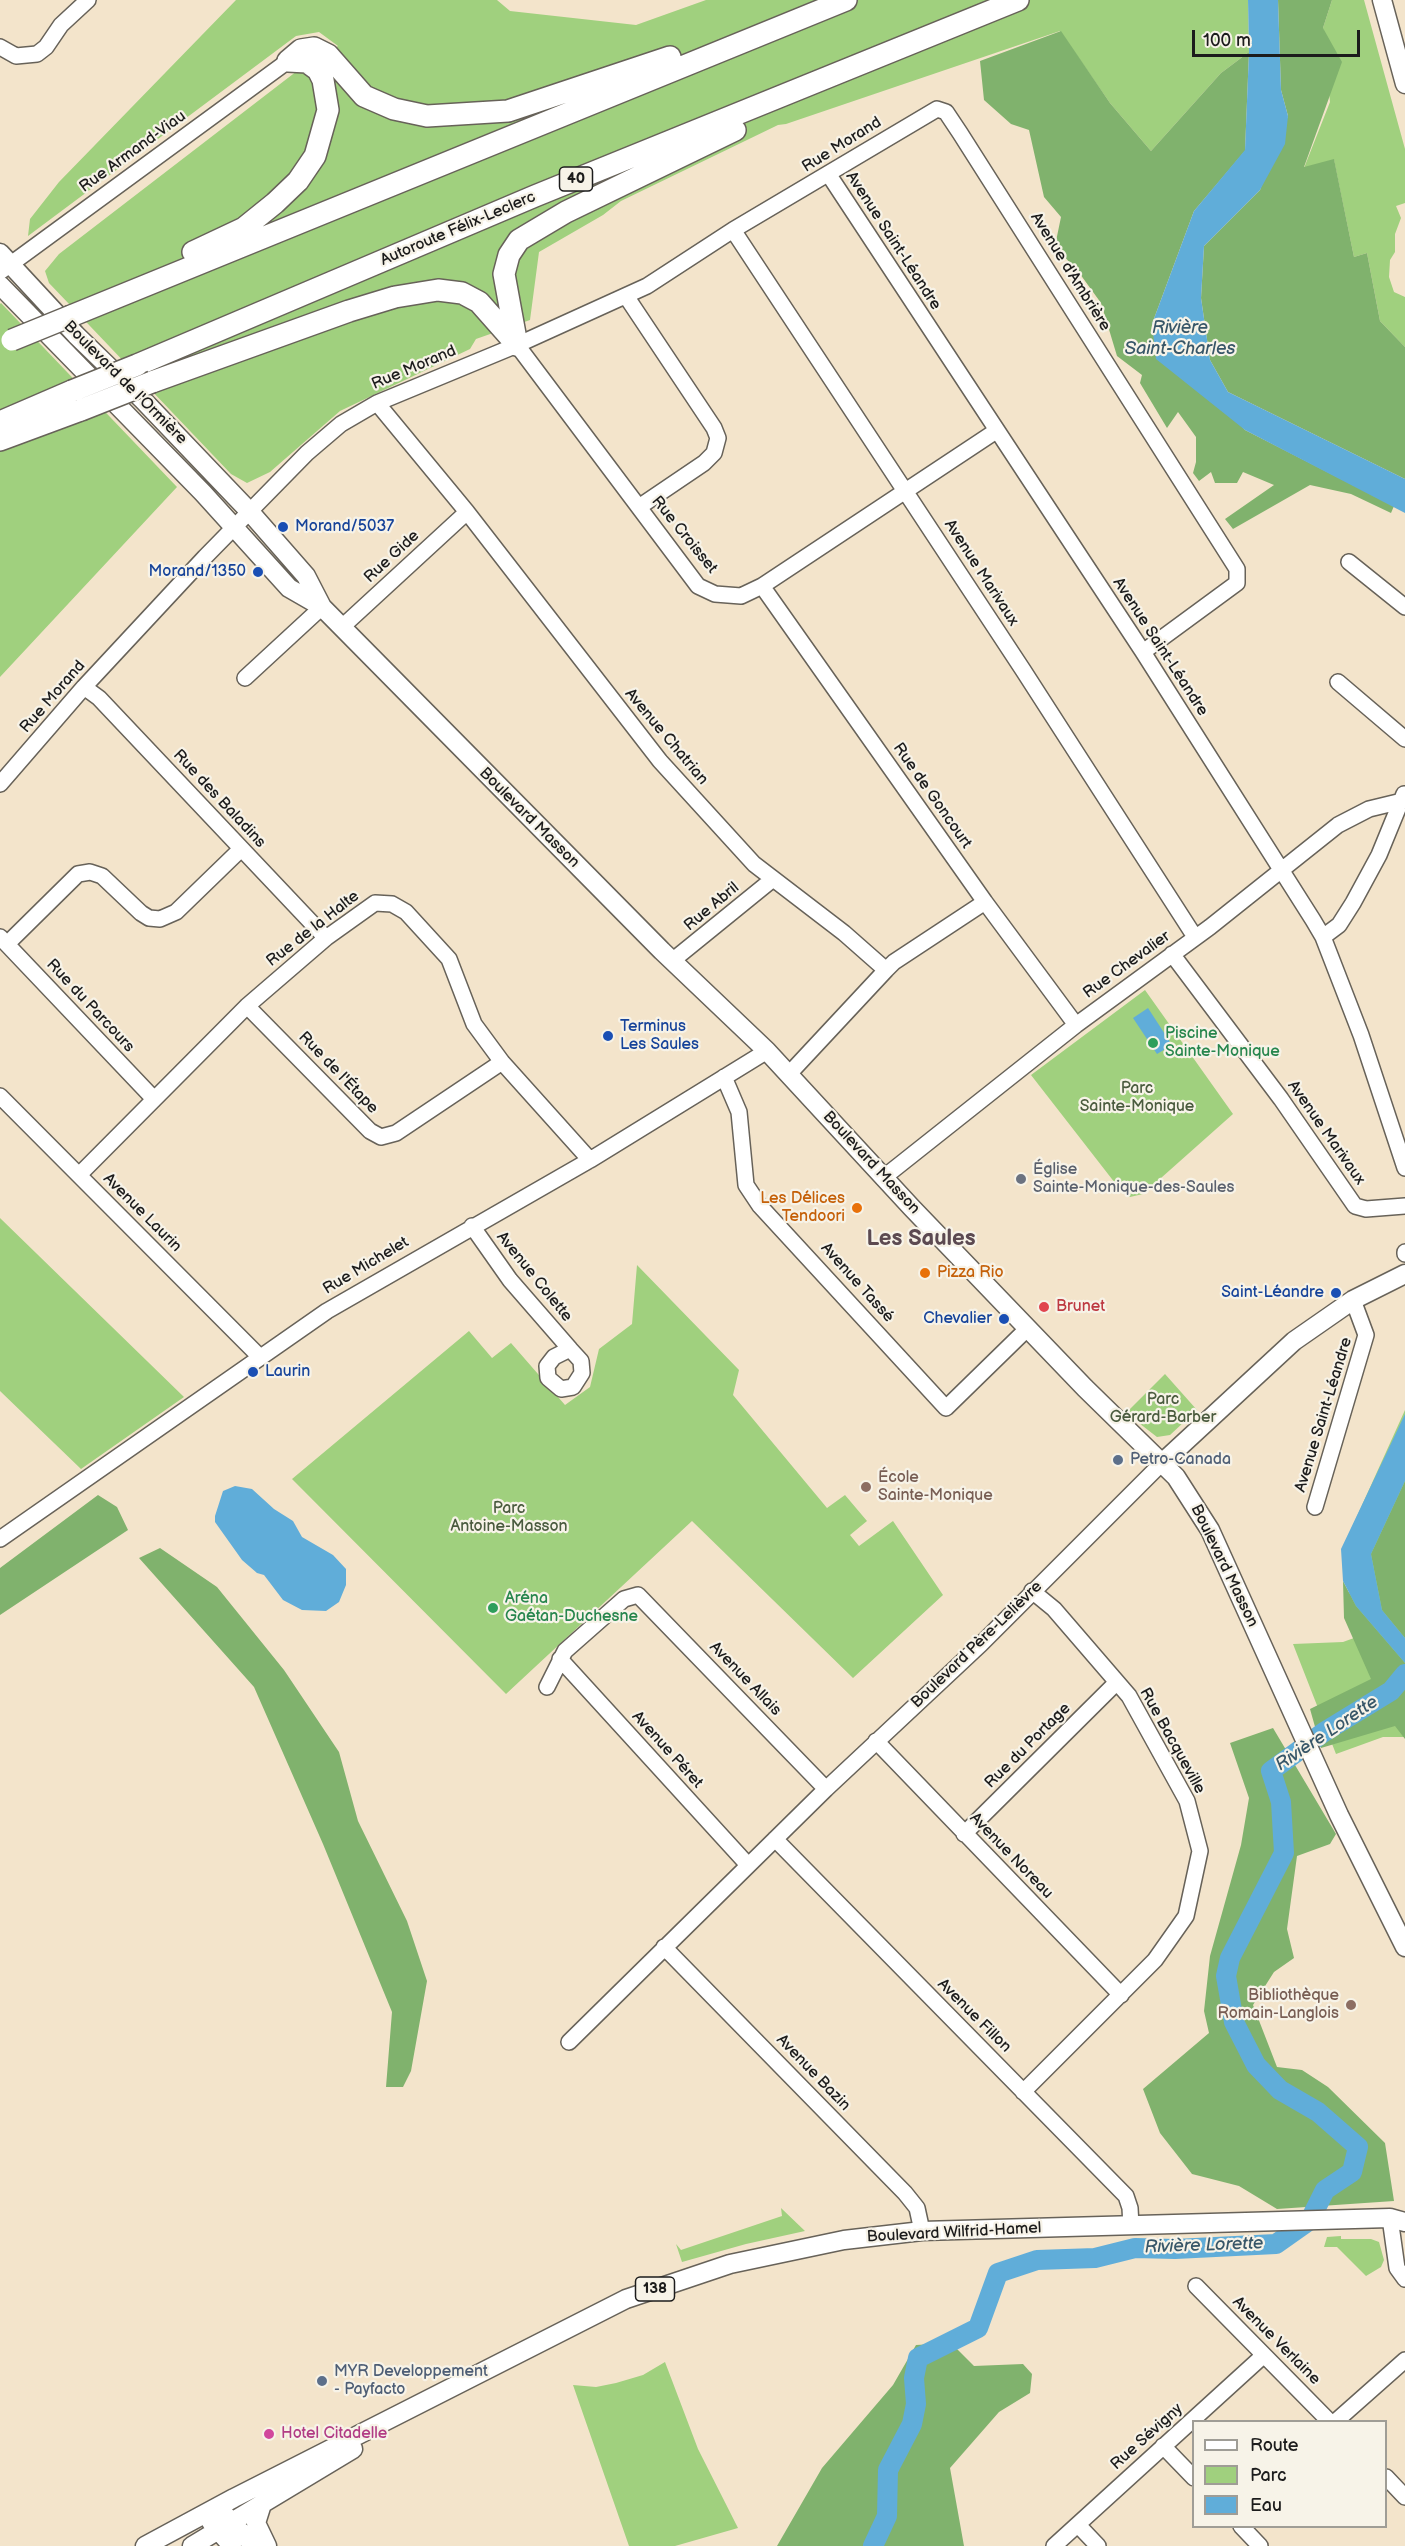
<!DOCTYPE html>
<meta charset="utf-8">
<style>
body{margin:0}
#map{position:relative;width:1405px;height:2546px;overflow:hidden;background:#f3e4cb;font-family:"Balsamiq Sans",sans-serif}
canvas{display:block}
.legend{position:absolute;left:1192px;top:2420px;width:195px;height:108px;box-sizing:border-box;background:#f7f3e8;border:2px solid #9f9d96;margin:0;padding:8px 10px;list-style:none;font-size:18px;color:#1c1c1c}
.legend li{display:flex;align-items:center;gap:12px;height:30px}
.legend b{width:30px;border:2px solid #9f9d96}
.scale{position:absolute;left:1192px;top:30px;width:168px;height:27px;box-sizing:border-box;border:3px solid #1c1c1c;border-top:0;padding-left:8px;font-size:18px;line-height:21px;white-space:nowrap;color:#1c1c1c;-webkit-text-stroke:4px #f7f3e8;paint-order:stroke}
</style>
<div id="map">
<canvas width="1405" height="2546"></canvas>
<ul class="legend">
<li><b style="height:8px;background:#fff"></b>Route</li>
<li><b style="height:16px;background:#a0d07e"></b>Parc</li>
<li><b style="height:16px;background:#60add9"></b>Eau</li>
</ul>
<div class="scale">100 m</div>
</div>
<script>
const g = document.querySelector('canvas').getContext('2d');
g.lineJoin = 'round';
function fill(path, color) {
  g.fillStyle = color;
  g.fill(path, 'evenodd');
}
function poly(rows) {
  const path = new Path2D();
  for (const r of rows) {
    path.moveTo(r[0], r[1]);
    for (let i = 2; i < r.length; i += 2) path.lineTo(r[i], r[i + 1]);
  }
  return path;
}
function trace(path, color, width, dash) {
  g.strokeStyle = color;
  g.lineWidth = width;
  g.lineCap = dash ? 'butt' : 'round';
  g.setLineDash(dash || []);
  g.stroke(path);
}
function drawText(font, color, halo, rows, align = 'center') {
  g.font = font + ' "Balsamiq Sans",sans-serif';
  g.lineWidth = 4.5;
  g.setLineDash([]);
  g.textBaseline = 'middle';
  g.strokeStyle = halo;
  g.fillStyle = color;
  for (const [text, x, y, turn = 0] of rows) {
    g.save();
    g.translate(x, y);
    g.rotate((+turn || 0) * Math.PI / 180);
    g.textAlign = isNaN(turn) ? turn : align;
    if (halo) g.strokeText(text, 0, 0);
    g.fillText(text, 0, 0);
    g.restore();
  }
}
const green = poly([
 [236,0,497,0,510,11,636,25,706,0,1248,0,1249,52,1221,73,1151,151,1110,103,1060,31,786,124,778,125,621,201,603,215,539,252,530,320,476,339,470,349,340,411,270,472,247,483,231,474,49,283,45,271,59,254,297,71,338,46,319,32,296,36,28,236,30,219,59,182],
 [1332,0,1364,0,1405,149,1405,203,1396,206,1401,218,1395,234,1395,252,1390,260,1389,277,1394,292,1405,297,1405,347,1380,321,1367,253,1354,257,1334,160,1304,168,1330,102,1323,28],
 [1,303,177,487,0,677,0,304],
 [1145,990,1233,1114,1143,1194,1130,1197,1122,1192,1031,1075],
 [0,1218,184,1397,81,1469,0,1391],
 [637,1265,739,1370,733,1395,827,1508,845,1495,867,1521,850,1535,859,1546,893,1521,943,1595,853,1678,692,1521,506,1694,292,1479,469,1331,492,1358,511,1343,565,1405,590,1387,599,1349,632,1324],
 [1165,1374,1197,1410,1170,1435,1157,1437,1126,1413],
 [1405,1410,1405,1737,1383,1737,1336,1754,1293,1644,1343,1642,1354,1638,1344,1545],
 [781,2208,805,2231,746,2244,682,2262,676,2244,681,2250,782,2216],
 [1341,2236,1341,2239,1371,2239,1379,2242,1384,2260,1381,2267,1366,2276,1337,2247,1324,2247,1327,2237],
 [665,2362,698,2449,738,2528,675,2546,629,2546,573,2385,596,2387,616,2383,643,2375]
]);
const forest = poly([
 [1278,0,1332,0,1323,28,1342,62,1304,167,1334,159,1354,257,1367,253,1380,321,1405,347,1405,479,1228,392,1210,360,1201,298,1204,246,1260,190,1288,116,1281,90],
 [1061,31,1110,103,1151,151,1221,73,1249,52,1245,151,1194,211,1152,324,1245,430,1394,506,1391,513,1351,494,1310,485,1233,529,1225,519,1274,485,1243,472,1237,483,1215,483,1211,472,1199,481,1193,473,1196,462,1196,437,1178,412,1167,428,1140,383,1142,375,1117,356,1101,303,1080,274,1055,246,1061,217,1044,197,1029,130,1011,124,984,100,980,61],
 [1405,1481,1405,1638,1382,1610,1371,1554],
 [98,1495,117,1507,128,1530,0,1615,0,1568],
 [160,1548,217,1587,284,1670,339,1752,358,1821,407,1921,427,1981,411,2071,403,2087,386,2087,392,2012,323,1844,254,1687,139,1558],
 [1343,1581,1356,1606,1405,1663,1405,1739,1395,1726,1321,1748,1310,1709,1371,1679,1344,1618],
 [1273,1728,1336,1834,1330,1844,1297,1856,1287,1929,1294,1958,1274,1972,1253,2005,1277,2067,1302,2070,1328,2087,1385,2143,1394,2201,1277,2209,1239,2186,1192,2174,1160,2133,1143,2089,1209,2033,1204,2011,1210,1956,1241,1845,1249,1798,1230,1743],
 [951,2343,974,2366,1023,2364,1032,2374,1030,2393,999,2412,950,2468,964,2546,777,2546,822,2468,893,2385,916,2345]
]);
const water = poly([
 [1248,0,1278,0,1281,90,1288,116,1285,144,1260,190,1204,246,1201,298,1210,360,1228,392,1405,479,1405,513,1245,430,1156,359,1152,324,1194,211,1245,150,1249,52],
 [1148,1008,1172,1045,1157,1054,1133,1018],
 [1405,1414,1405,1481,1371,1554,1382,1610,1405,1638,1405,1663,1356,1606,1343,1581,1341,1549],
 [235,1486,252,1489,274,1509,293,1521,302,1537,333,1555,346,1569,346,1585,339,1602,326,1611,302,1610,283,1600,264,1575,257,1573,242,1560,215,1522,215,1516,223,1491]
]);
const river = poly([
 [873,2546,887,2516,888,2470,912,2424,916,2404,914,2378,918,2358,978,2328,998,2273,1037,2260,1095,2258,1135,2248,1175,2249,1276,2244,1310,2220,1325,2190,1352,2172,1358,2147,1318,2112,1280,2090,1256,2065,1234,2022,1226,1976,1230,1958,1284,1853,1281,1802,1271,1771,1324,1732,1391,1691,1405,1674]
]);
const minor = poly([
 [0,47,16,56,37,54,46,47,61,25,88,0],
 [829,175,1143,652,1313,920,1323,937,1361,1035,1405,1168],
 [733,230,1023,670,1195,937],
 [0,272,288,61],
 [626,296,714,428,718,438,714,453,704,463,639,507],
 [517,345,698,586,715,594,741,596,762,586,996,431],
 [377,403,467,512,660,761,754,864,844,933,886,970,894,962,985,902],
 [1349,562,1405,607],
 [762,586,985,902,1076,1025],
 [342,627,467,512],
 [245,678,322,607],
 [1338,682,1405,739],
 [84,687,99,698,326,938],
 [0,784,84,687,205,557,307,453,341,424,377,403,517,345,647,286,733,230,937,109,946,112,960,133,1237,569,1237,583,1143,652],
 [0,937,154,1099],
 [1323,937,1339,925,1353,903,1379,855,1404,794],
 [7,944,78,874,90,872,102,876,141,913,149,918,160,919,176,912,241,849],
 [1172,954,1281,1099,1355,1206,1366,1209,1405,1206],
 [672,961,773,879],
 [247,1006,370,1131,381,1137,396,1133,502,1062],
 [789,1074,886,970],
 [724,1077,739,1112,746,1185,760,1206,946,1408,1028,1328],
 [0,1096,259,1356],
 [79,1175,247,1006,326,938,375,903,392,904,406,912,449,959,474,1024,502,1062,590,1160],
 [883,1178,1076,1025,1210,927,1338,825,1369,809,1402,801],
 [472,1226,510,1280,570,1349],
 [1405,1252,1405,1254],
 [570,1349,581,1361,582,1373,573,1387,561,1389,548,1378,547,1366,554,1357,570,1349],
 [1315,1507,1366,1335,1353,1300],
 [0,1539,327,1311,590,1160,767,1051],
 [560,1659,748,1865],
 [547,1687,565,1651,624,1599,638,1595,826,1789],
 [876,1741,1121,1995],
 [964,1834,1116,1683],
 [775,1839,1126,2196,1130,2208,1131,2226],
 [664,1947,905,2193,917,2208,922,2231],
 [569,2042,826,1789,981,1644,1162,1463],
 [1023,2092,1155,1960,1186,1916,1200,1851,1187,1801,1129,1696,1054,1609,1032,1591],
 [1390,2218,1397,2268,1405,2279],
 [1196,2286,1330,2422],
 [1335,2422,1405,2360],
 [1163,2446,1194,2478],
 [1386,2477,1405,2497],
 [1078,2525,1098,2546],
 [1241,2526,1260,2546],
 [1054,2546,1264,2355]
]);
const major = poly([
 [1382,0,1405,84],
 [0,253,76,335,143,400,250,512,306,576,322,607],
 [0,285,203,493,289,588,322,607,662,951,767,1051,912,1208,1085,1388,1176,1477,1210,1530,1339,1815,1405,1947],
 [1162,1463,1294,1341,1353,1300,1405,1274],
 [262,2504,256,2523,267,2546],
 [225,2515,254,2546],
 [211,2522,232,2546],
 [145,2546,234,2498,626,2299,730,2264,844,2240,922,2231,1390,2218,1405,2222],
 [192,2546,353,2449]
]);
const highway = poly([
 [288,61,301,50,314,48,328,55,364,96,394,109,427,116,508,111,670,57],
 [193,252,244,228,275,203,298,181,315,156,328,110,323,80,318,70,307,62,288,61],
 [71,316,846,0],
 [517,345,504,274,509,255,519,240,566,212,735,130],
 [137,365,535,196,1018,0],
 [152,382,349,311,395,297,438,290,462,293,479,302,517,345],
 [0,422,72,391],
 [0,440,81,410]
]);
const highwayBridge = poly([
 [12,340,71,316],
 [72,391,137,365],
 [81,410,152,382]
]);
const markers = [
 [283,527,6,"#1a4fb4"],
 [258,572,6,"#1a4fb4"],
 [608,1036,6,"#1a4fb4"],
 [1153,1043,6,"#2e9e5b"],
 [1021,1179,6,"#6b7280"],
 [857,1208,6,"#e8710a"],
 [925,1273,6,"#e8710a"],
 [1336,1293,6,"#1a4fb4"],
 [1044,1307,6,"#e0444e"],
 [1004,1319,6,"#1a4fb4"],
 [253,1372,6,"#1a4fb4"],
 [1118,1460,6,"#5c6f8a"],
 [866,1487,6,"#8d6e63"],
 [493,1608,6,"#2e9e5b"],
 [1351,2005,6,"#8d6e63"],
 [322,2381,6,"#5c6f8a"],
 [269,2434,6,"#d1479c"]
];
const shields = [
 [576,179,33],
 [655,2289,39]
];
const shieldNames = [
 ["40",576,179],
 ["138",655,2289]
];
const streetNames = [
 ["Rue Morand",842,145,-32],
 ["Rue Armand-Viau",133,152,-36],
 ["Autoroute Félix-Leclerc",458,229,-23],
 ["Avenue Saint-Léandre",893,241,57],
 ["Avenue d'Ambrière",1070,272,58],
 ["Rue Morand",414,368,-23],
 ["Boulevard de l'Ormière",125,383,45],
 ["Rue Croisset",684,535,51],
 ["Rue Gide",392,557,-43],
 ["Avenue Marivaux",981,573,57],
 ["Avenue Saint-Léandre",1160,647,57],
 ["Rue Morand",53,697,-49],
 ["Avenue Chatrian",666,737,50],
 ["Rue de Goncourt",932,796,55],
 ["Rue des Baladins",219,799,47],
 ["Boulevard Masson",529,818,45],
 ["Rue Abril",712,907,-40],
 ["Rue de la Halte",313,929,-38],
 ["Rue Chevalier",1127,965,-36],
 ["Rue du Parcours",90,1006,47],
 ["Rue de l'Étape",338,1073,46],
 ["Avenue Marivaux",1326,1133,55],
 ["Boulevard Masson",871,1163,47],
 ["Avenue Laurin",142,1213,45],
 ["Rue Michelet",366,1266,-31],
 ["Avenue Colette",534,1277,51],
 ["Avenue Tassé",857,1283,48],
 ["Avenue Saint-Léandre",1324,1415,-73],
 ["Boulevard Masson",1224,1566,64],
 ["Boulevard Père-Lelièvre",977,1645,-44],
 ["Avenue Allais",745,1679,46],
 ["Rue Bacqueville",1172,1741,61],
 ["Rue du Portage",1028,1746,-45],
 ["Avenue Péret",667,1750,48],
 ["Avenue Noreau",1011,1856,46],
 ["Avenue Fillon",974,2016,45],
 ["Avenue Bazin",813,2073,46],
 ["Boulevard Wilfrid-Hamel",954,2233,-3],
 ["Avenue Verlaine",1276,2341,45],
 ["Rue Sévigny",1147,2437,-42]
];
const transitNames = [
 ["Morand/5037",295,527],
 ["Morand/1350",246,572,"right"],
 ["Terminus",620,1027],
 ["Les Saules",620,1045],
 ["Saint-Léandre",1324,1293,"right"],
 ["Chevalier",992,1319,"right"],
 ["Laurin",265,1372]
];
const leisureNames = [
 ["Piscine",1165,1034],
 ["Sainte-Monique",1165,1052],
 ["Aréna",505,1599],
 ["Gaétan-Duchesne",505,1617]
];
const parkNames = [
 ["Parc",1137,1089],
 ["Sainte-Monique",1137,1107],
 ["Parc",1163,1400],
 ["Gérard-Barber",1163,1418],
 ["Parc",509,1509],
 ["Antoine-Masson",509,1527]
];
const worshipNames = [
 ["Église",1033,1170],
 ["Sainte-Monique-des-Saules",1033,1188]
];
const foodNames = [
 ["Les Délices",845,1199],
 ["Tendoori",845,1217],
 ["Pizza Rio",937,1273,"left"]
];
const healthNames = [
 ["Brunet",1056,1307]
];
const serviceNames = [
 ["Petro-Canada",1130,1460],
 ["MYR Developpement",334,2372],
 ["- Payfacto",334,2390]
];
const educationNames = [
 ["École",878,1478],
 ["Sainte-Monique",878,1496],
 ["Bibliothèque",1339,1996,"right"],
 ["Romain-Langlois",1339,2014,"right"]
];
const hotelNames = [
 ["Hotel Citadelle",281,2434]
];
const waterNames = [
 ["Rivière",1180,328],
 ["Saint-Charles",1180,349],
 ["Rivière Lorette",1327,1734,-34],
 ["Rivière Lorette",1204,2246,-2]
];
const districtNames = [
 ["Les Saules",921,1239]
];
fill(green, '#a0d07e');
fill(forest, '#80b26d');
fill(water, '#60add9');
trace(river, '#60add9', 20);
trace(minor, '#676259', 18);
trace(major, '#676259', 21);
trace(highway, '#676259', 24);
trace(minor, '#fff', 15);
trace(major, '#fff', 18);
trace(highway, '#fff', 21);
trace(highwayBridge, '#676259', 24, []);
trace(highwayBridge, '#fff', 21);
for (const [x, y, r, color] of markers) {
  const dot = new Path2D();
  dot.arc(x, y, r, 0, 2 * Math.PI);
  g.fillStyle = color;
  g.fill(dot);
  trace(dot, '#f7f3e8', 2);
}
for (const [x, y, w] of shields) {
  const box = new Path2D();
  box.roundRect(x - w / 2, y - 12, w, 24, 4.5);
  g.fillStyle = '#f7f3e8';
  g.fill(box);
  trace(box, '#1c1c1c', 1.5);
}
drawText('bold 15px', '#1c1c1c', null, shieldNames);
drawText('16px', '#1c1c1c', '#f7f3e8', streetNames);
drawText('16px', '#164399', '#f7f3e8', transitNames, 'left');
drawText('16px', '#27864d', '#f7f3e8', leisureNames, 'left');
drawText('16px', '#4a5b3e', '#f7f3e8', parkNames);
drawText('16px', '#5b616d', '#f7f3e8', worshipNames, 'left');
drawText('16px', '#c56008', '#f7f3e8', foodNames, 'right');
drawText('16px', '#be3a42', '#f7f3e8', healthNames, 'left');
drawText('16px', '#4e5e75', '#f7f3e8', serviceNames, 'left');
drawText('16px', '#785e54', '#f7f3e8', educationNames, 'left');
drawText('16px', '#b23c85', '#f7f3e8', hotelNames, 'left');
drawText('italic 18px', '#375668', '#f7f3e8', waterNames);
drawText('bold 22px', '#5c4a51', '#f7f3e8', districtNames);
</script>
